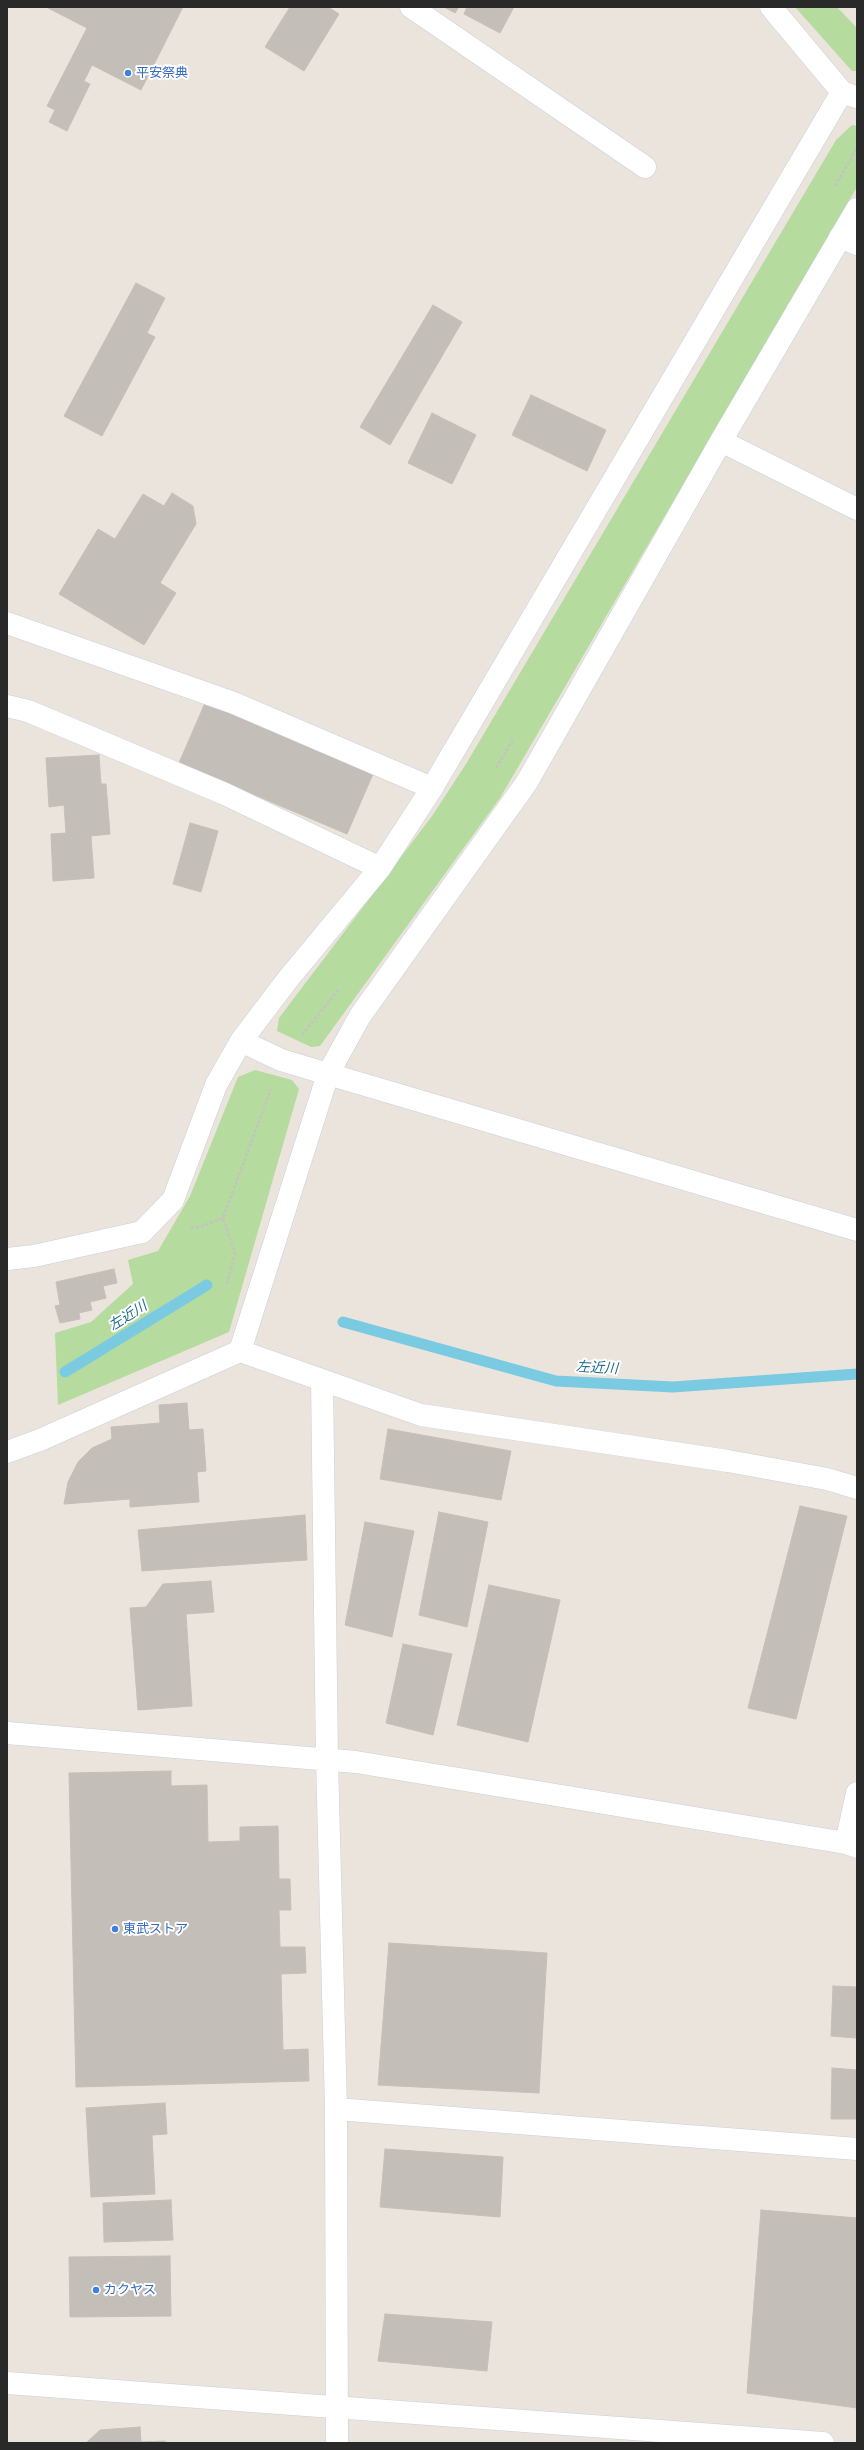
<!DOCTYPE html>
<meta charset="utf-8">
<style>
body{margin:0}
#map{position:relative;width:864px;height:2450px;overflow:hidden;background:#eae4dd;font-family:Cabin,sans-serif}
canvas{display:block}
.frame{position:absolute;inset:0;border:8px solid #292929;pointer-events:none}
</style>
<div id="map">
<canvas width="864" height="2450"></canvas>
<div class="frame"></div>
</div>
<script>
const g = document.querySelector('canvas').getContext('2d');
g.lineJoin = 'round';
function fill(path, color) {
  g.fillStyle = color;
  g.fill(path, 'evenodd');
}
function poly(rows) {
  const path = new Path2D();
  for (const r of rows) {
    path.moveTo(r[0], r[1]);
    for (let i = 2; i < r.length; i += 2) path.lineTo(r[i], r[i + 1]);
  }
  return path;
}
function trace(path, color, width, dash) {
  g.strokeStyle = color;
  g.lineWidth = width;
  g.lineCap = dash ? 'butt' : 'round';
  g.setLineDash(dash || []);
  g.stroke(path);
}
function drawText(font, color, halo, rows, align = 'center') {
  g.font = font + ' Cabin,"Noto Sans JP",sans-serif';
  g.lineWidth = 4;
  g.setLineDash([]);
  g.textBaseline = 'middle';
  g.strokeStyle = halo;
  g.fillStyle = color;
  for (const [text, x, y, turn = 0] of rows) {
    g.save();
    g.translate(x, y);
    g.rotate((+turn || 0) * Math.PI / 180);
    g.textAlign = isNaN(turn) ? turn : align;
    if (halo) g.strokeText(text, 0, 0);
    g.fillText(text, 0, 0);
    g.restore();
  }
}
const green = poly([
 [795,7,837,7,857,28,857,71,852,71],
 [852,125,857,126,857,187,500,798,320,1046,311,1047,277,1031,279,1018,432,816,466,764,836,140],
 [255,1070,292,1080,299,1089,229,1332,58,1405,55,1333,91,1322,133,1284,128,1260,158,1251,190,1196,238,1077]
]);
const stream = poly([
 [343,1322,556,1381,673,1387,857,1374],
 [65,1372,207,1285]
]);
const building = poly([
 [46,7,183,7,141,90,92,65,84,81,90,84,67,131,49,122,55,110,47,106,87,28,46,7],
 [290,7,328,7,339,14,304,71,265,47,290,7],
 [444,7,459,7,455,13,444,7],
 [467,7,514,7,500,33,464,14,467,7],
 [136,283,165,298,147,333,155,337,102,436,64,416,136,283],
 [433,305,462,322,390,445,360,427,433,305],
 [531,395,606,430,587,471,512,435,531,395],
 [432,413,476,435,452,484,408,463,432,413],
 [172,493,193,506,196,524,160,583,176,593,144,645,59,594,98,529,115,539,143,494,164,506,172,493],
 [205,703,373,774,347,834,179,763,205,703],
 [99,755,101,784,106,784,110,834,91,836,94,878,53,881,51,834,66,833,64,805,49,807,46,758,99,755],
 [190,823,218,831,201,892,173,884,190,823],
 [114,1269,117,1283,103,1286,106,1298,90,1302,92,1310,79,1313,80,1319,60,1323,55,1306,60,1305,56,1282,114,1269],
 [187,1403,189,1430,203,1429,206,1471,197,1472,199,1502,130,1507,130,1499,64,1504,68,1482,78,1462,92,1448,112,1439,111,1427,160,1423,159,1405,187,1403],
 [388,1429,511,1451,501,1500,380,1479,388,1429],
 [800,1506,847,1516,796,1719,748,1708,800,1506],
 [439,1512,488,1522,467,1627,419,1615,439,1512],
 [305,1515,307,1560,142,1571,138,1530,305,1515],
 [365,1522,414,1531,392,1637,345,1625,365,1522],
 [211,1581,214,1612,186,1614,192,1706,138,1710,130,1608,146,1607,163,1584,211,1581],
 [489,1585,560,1600,528,1742,457,1725,489,1585],
 [403,1644,452,1654,433,1735,386,1723,403,1644],
 [171,1771,171,1786,207,1785,208,1842,240,1841,240,1827,278,1826,279,1879,290,1879,291,1910,279,1910,280,1947,305,1947,306,1973,281,1974,283,2050,308,2049,309,2081,76,2087,69,1773,171,1771],
 [389,1943,547,1953,539,2093,378,2085,389,1943],
 [833,1986,857,1987,856,2038,831,2036,833,1986],
 [832,2068,857,2070,856,2119,831,2119,832,2068],
 [165,2103,167,2134,152,2135,155,2194,91,2197,86,2108,165,2103],
 [385,2149,503,2157,500,2217,380,2207,385,2149],
 [171,2200,173,2240,104,2242,103,2203,171,2200],
 [761,2210,857,2218,857,2408,747,2393,761,2210],
 [170,2256,171,2316,70,2317,69,2257,170,2256],
 [385,2314,492,2322,487,2371,378,2361,385,2314],
 [140,2427,141,2442,165,2441,166,2443,86,2443,100,2430,140,2427]
]);
const path = poly([
 [835,186,857,148],
 [496,768,513,740],
 [302,1035,339,989],
 [191,1228,200,1227,223,1218],
 [227,1284,235,1253,223,1218,271,1089]
]);
const lane = poly([
 [411,7,645,167],
 [7,623,234,703,432,788]
]);
const street = poly([
 [771,7,842,92,856,97],
 [840,237,857,244],
 [721,441,857,509],
 [7,706,28,711,225,794,380,868],
 [241,1041,281,1060,328,1074],
 [7,1259,34,1256,142,1232,173,1200,216,1085,241,1041,288,979,380,868,432,788,842,92],
 [240,1351,421,1415,728,1461,827,1479,857,1488],
 [322,1380,327,1759,336,2109,337,2443],
 [7,1452,40,1440,240,1351,328,1074,360,1016,527,782,721,441,857,209],
 [7,1733,356,1762,846,1843,857,1847],
 [846,1843,857,1793],
 [336,2109,857,2149]
]);
const secondary = poly([
 [328,1074,857,1230],
 [7,2383,823,2443]
]);
const markers = [
 [128,73,4,"#3f7fe0"],
 [115,1929,4,"#3f7fe0"],
 [96,2290,4,"#3f7fe0"]
];
const shopNames = [
 ["平安祭典",136,73],
 ["東武ストア",123,1929],
 ["カクヤス",104,2290]
];
const waterNames = [
 ["左近川",128,1316,-32],
 ["左近川",597,1368,3]
];
fill(green, '#b6db9f');
trace(stream, '#7acbe2', 11);
fill(building, '#c3beb8');
trace(building, '#c5bfb7', 1);
trace(lane, '#cbcfda', 23);
trace(street, '#cbcfda', 23);
trace(secondary, '#cbcfda', 23);
trace(path, '#c3c3c3', 2.5, [3, 2]);
trace(lane, '#fff', 22);
trace(street, '#fff', 22);
trace(secondary, '#fff', 22);
for (const [x, y, r, color] of markers) {
  const dot = new Path2D();
  dot.arc(x, y, r, 0, 2 * Math.PI);
  g.fillStyle = color;
  g.fill(dot);
  trace(dot, '#fff', 1.5);
}
drawText('13px', '#366cbe', '#fff', shopNames, 'left');
drawText('italic 14px', '#1b6b8c', '#fff', waterNames);
</script>
